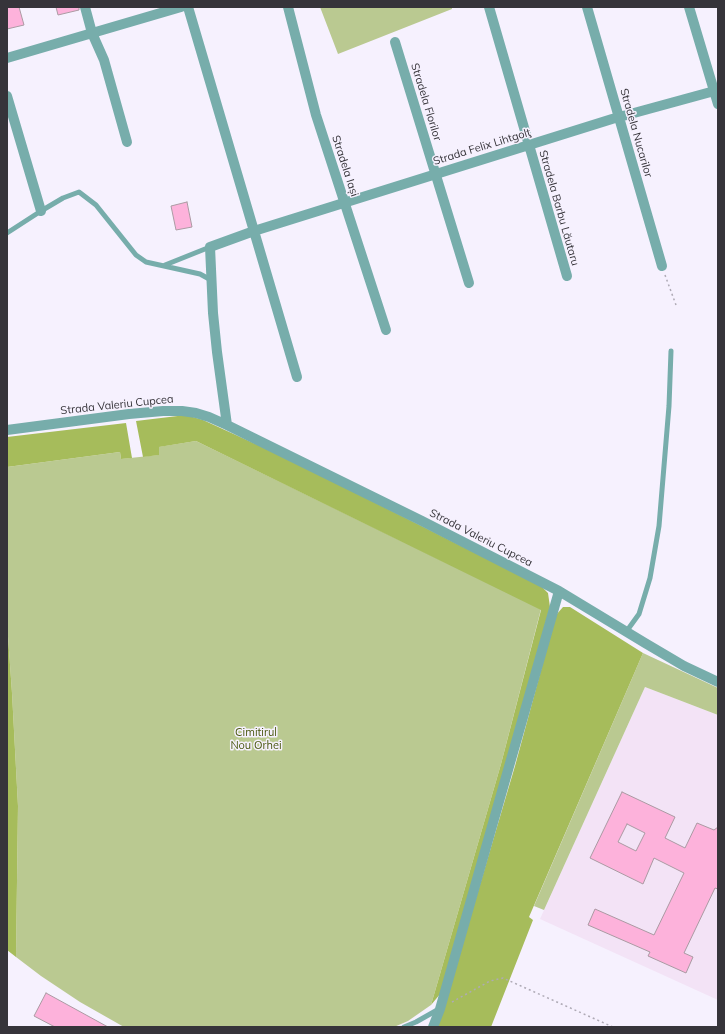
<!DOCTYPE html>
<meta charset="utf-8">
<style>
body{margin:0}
#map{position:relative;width:725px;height:1034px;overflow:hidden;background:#f6f1fe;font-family:Mulish,sans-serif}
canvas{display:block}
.frame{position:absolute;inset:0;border:8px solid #36343a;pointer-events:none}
</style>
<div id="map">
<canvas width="725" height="1034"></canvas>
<div class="frame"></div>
</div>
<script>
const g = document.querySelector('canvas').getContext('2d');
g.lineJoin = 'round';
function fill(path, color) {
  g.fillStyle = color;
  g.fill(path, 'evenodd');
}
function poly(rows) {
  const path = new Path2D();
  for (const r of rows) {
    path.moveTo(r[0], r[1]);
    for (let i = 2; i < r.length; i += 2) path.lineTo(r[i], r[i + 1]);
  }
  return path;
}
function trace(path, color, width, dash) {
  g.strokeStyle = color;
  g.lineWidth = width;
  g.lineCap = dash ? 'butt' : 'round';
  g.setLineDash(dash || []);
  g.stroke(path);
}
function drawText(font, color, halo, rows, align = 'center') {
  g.font = font + ' Mulish,sans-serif';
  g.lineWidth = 3;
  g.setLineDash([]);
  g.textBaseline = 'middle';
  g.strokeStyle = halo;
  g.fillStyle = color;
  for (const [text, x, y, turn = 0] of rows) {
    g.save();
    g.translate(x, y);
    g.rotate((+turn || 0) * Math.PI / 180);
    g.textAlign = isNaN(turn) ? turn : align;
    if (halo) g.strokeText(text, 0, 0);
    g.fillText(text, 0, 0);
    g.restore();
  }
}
const education = poly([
 [645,687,718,715,718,1000,540,919]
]);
const green = poly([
 [320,7,452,7,452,9,338,54],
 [196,441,541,609,501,764,431,1005,408,1021,394,1027,124,1027,80,1002,41,976,16,957,18,806,12,693,7,622,7,467,120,452,121,459,158,455,158,447],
 [643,653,718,688,718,715,645,687,544,910,534,906]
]);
const forest = poly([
 [186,415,203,420,284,457,541,586,548,593,550,607,441,993,431,1005,501,764,541,610,196,441,159,447,159,455,143,457,136,421],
 [126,423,132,458,121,459,120,452,7,467,7,437],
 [563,607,570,607,643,653,529,917,533,920,491,1027,437,1027,445,1003,515,766,556,615],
 [7,622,12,693,18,806,16,957,7,950]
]);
const building = poly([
 [7,7,19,7,24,25,7,29,7,7],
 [56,7,79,7,79,10,58,15,56,7],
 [187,202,192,227,176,230,171,206,187,202],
 [622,792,675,817,665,838,685,848,697,823,714,830,718,827,718,889,715,888,684,953,693,957,686,973,648,956,650,952,588,925,595,909,654,935,684,873,654,858,643,884,590,858,622,792],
 [627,824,645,833,636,851,618,842,627,824],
 [46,993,108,1027,55,1027,34,1016,46,993]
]);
const path = poly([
 [665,275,676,305],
 [452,1002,490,981,503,978,613,1027]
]);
const lane = poly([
 [7,233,41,211,63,198,79,192,96,205,136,255,146,262,200,274,211,280],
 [165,265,210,247],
 [626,632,639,614,650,578,659,526,669,406,671,351],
 [404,1027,416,1022,439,1009]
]);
const street = poly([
 [85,7,92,33,104,60,127,142],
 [188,7,297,377],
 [288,7,316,115,386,330],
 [489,7,567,276],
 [587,7,662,266],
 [689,7,718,104],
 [395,42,469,283],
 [7,58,181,7],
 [7,96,41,211],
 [227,425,217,352,213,313,210,247,254,231,612,119,718,90],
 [7,430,129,414,163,411,182,411,196,413,209,417,227,425,422,521,559,591,645,643,684,666,718,682],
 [433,1027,440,1009,559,591]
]);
const streetNames = [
 ["Stradela Florilor",426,102,73],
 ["Stradela Nucarilor",636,133,74],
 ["Strada Felix Lihtgolţ",482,147,-17],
 ["Stradela Iași",345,166,72],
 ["Stradela Barbu Lăutaru",559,208,74],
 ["Strada Valeriu Cupcea",117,405,-6],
 ["Strada Valeriu Cupcea",481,538,27]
];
const parkNames = [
 ["Cimitirul",256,733],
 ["Nou Orhei",256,746]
];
fill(education, '#f3e3f6');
fill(green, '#bac991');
fill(forest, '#a6bc5b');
fill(building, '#fdb2db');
trace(building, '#ab9aa3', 1);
trace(path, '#aeaab5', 1.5, [2, 3]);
trace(lane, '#77adab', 5);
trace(street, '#77adab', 10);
drawText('11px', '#36343a', '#f6f1fe', streetNames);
drawText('11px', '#4a5810', '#f6f1fe', parkNames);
</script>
